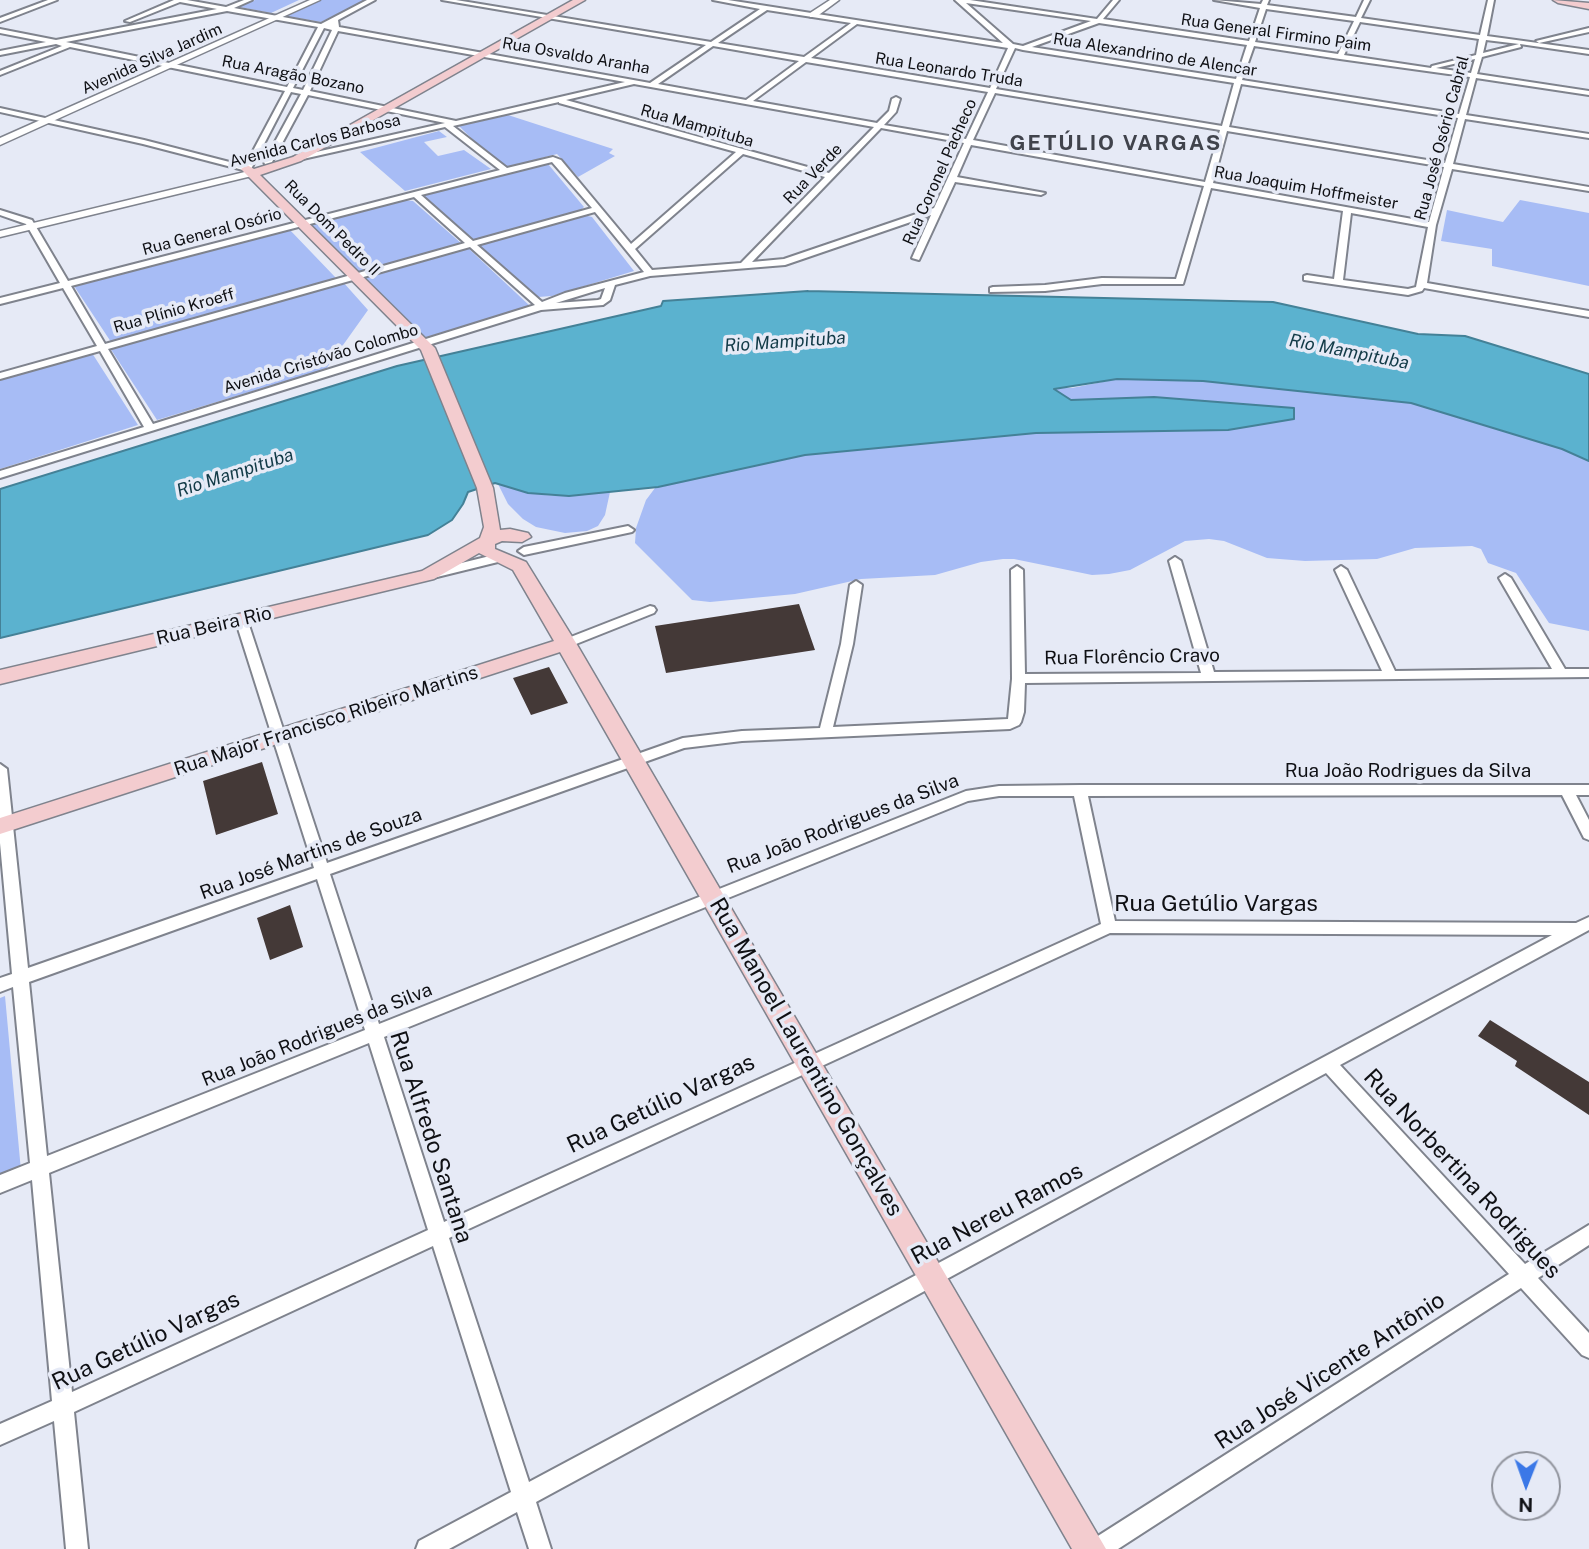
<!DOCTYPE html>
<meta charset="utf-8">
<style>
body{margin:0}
#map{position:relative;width:1589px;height:1549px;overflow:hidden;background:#e6eaf6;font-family:"Public Sans",sans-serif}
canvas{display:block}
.north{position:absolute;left:1491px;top:1451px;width:70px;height:70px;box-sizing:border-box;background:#e6eaf6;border:2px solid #90939c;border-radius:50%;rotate:181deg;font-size:19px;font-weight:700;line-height:28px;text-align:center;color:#0f1014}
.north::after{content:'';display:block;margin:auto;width:24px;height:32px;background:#3b78e7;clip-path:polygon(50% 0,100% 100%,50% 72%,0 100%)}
</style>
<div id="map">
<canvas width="1589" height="1549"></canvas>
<div class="north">N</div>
</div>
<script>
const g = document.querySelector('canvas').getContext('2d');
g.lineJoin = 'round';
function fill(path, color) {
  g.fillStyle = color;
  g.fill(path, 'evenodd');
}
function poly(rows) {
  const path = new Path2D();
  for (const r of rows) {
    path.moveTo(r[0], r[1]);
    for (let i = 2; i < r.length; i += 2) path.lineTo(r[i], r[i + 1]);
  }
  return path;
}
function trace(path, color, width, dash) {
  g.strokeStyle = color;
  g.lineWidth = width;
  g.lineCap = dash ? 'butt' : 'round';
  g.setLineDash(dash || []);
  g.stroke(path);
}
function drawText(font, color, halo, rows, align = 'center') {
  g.font = font + ' "Public Sans",sans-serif';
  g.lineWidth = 7;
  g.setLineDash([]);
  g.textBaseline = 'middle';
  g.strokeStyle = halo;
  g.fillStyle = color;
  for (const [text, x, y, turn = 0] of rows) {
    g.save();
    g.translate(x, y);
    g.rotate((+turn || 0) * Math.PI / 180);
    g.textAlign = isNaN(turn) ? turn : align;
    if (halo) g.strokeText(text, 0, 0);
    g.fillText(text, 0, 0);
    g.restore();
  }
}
const green = poly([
 [255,0,299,0,271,13,239,7],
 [320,0,368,0,321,22,285,16],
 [508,115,613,149,609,153,615,156,578,177,557,154,508,167,500,167,459,126],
 [439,131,447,137,424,142,438,156,464,150,491,169,405,191,360,152],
 [541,163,548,164,584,207,581,210,474,240,423,195],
 [401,200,413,201,462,244,358,273,310,224],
 [1520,200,1589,213,1589,286,1492,266,1492,249,1441,241,1447,210,1503,222],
 [584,215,592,217,634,271,552,296,538,297,479,245],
 [289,229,336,278,111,342,74,286],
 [468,248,530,306,420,339,363,277],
 [343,282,368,310,326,369,157,420,110,348],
 [92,353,138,425,0,469,0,380],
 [1117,379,1202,381,1411,403,1562,449,1589,461,1589,631,1549,623,1516,573,1488,563,1481,549,1472,546,1415,548,1377,559,1305,561,1267,558,1224,541,1209,539,1185,541,1130,570,1109,574,1092,575,1014,559,1003,559,981,562,935,575,861,579,795,594,710,602,692,600,635,543,636,528,646,500,655,488,805,455,1035,433,1228,430,1294,419,1293,408,1154,397,1070,400,1053,388,1072,388],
 [498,484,544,495,569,496,610,492,605,515,598,526,587,531,565,533,536,527,523,519,508,504],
 [5,996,21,1171,0,1179,0,998]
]);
const water = poly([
 [808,291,1273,302,1418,334,1465,336,1589,374,1589,461,1562,449,1411,403,1203,381,1117,379,1054,389,1071,400,1154,397,1294,408,1294,419,1228,430,1036,433,805,455,658,487,569,496,528,493,495,483,468,492,463,504,452,520,428,535,0,638,0,489,397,366,661,306,663,301,808,291]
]);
const building = poly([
 [799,604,815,650,666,673,655,626],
 [549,667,568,703,531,715,513,678],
 [262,762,278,814,216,835,203,781],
 [290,905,303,947,270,960,257,918],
 [1490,1020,1589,1082,1589,1115,1515,1066,1517,1061,1478,1036]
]);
const minor = poly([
 [48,0,57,0,0,22,0,18,48,0],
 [174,0,187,0,226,7,244,0,252,0,234,8,321,24,367,0,375,0,338,20,339,27,650,83,706,45,442,0,456,0,711,42,760,9,713,0,728,0,1003,43,955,0,970,0,1097,19,1113,0,1119,0,1103,19,1249,41,1260,8,1214,0,1261,4,1263,0,1269,0,1267,5,1356,17,1364,0,1370,0,1361,18,1480,35,1488,0,1494,0,1487,36,1589,50,1589,54,1520,44,1521,47,1482,57,1477,74,1589,91,1589,95,1476,78,1466,115,1589,134,1589,138,1465,119,1453,164,1589,187,1589,191,1452,169,1436,225,1427,283,1589,311,1589,317,1424,288,1422,291,1408,295,1304,280,1304,276,1307,275,1334,279,1343,211,1211,188,1183,284,1102,284,1045,291,990,292,990,288,993,287,1045,285,1102,278,1176,279,1204,186,971,145,957,177,1045,193,1041,195,955,182,919,260,912,258,931,215,785,265,650,276,615,285,610,300,603,305,541,310,0,478,0,471,144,427,100,351,0,379,0,373,97,346,63,288,0,304,0,298,60,283,26,224,0,215,0,210,32,220,68,281,500,170,445,127,294,161,294,157,445,123,308,95,272,162,265,164,264,162,301,94,291,92,251,169,247,171,143,144,0,112,0,108,144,140,245,166,285,91,70,47,0,75,0,71,62,46,56,44,0,55,0,51,46,42,0,33,0,29,56,40,217,9,180,2,130,22,125,21,174,0],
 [966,3,1091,21,1023,46,1013,44,966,3],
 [1266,9,1354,21,1338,54,1255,42,1266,9],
 [767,10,851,23,804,57,718,43,767,10],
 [227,11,318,27,287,87,66,42,227,11],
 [1360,22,1479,39,1476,55,1432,66,1431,68,1344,55,1360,22],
 [1099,23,1247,45,1236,79,1032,47,1099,23],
 [857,24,1008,48,990,88,811,58,857,24],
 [324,28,332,30,303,90,293,88,324,28],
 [338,31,625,82,456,121,310,91,338,31],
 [1486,40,1519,44,1483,53,1486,40],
 [713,46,799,61,746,100,658,84,713,46],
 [1254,46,1340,59,1470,77,1459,114,1242,80,1254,46],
 [1015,48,1023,50,1234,83,1222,126,996,89,1015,48],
 [1475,59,1471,73,1436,68,1475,59],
 [806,62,988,92,966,139,884,125,896,112,900,99,896,97,892,99,889,111,877,123,753,101,806,62],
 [634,84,874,127,829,173,566,100,634,84],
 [1241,84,1458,118,1445,163,1229,127,1241,84],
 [995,93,1220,130,1205,182,973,140,995,93],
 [559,102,559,103,736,152,631,244,561,160,553,157,507,168,453,126,559,102],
 [881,128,964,143,934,208,784,259,752,262,881,128],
 [1227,131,1444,167,1429,222,1213,183,1227,131],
 [743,154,825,177,741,263,652,270,635,249,743,154],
 [552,162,592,208,473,241,421,195,552,162],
 [414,197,465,243,105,344,71,286,414,197],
 [595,212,644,272,565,293,542,302,477,245,595,212],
 [1351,213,1428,227,1416,287,1408,289,1343,280,1351,213],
 [470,247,535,305,153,424,108,349,470,247],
 [605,288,601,299,598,300,556,303,605,288],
 [1589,28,1589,32,1539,43,1536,41,1589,28],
 [628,526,634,530,632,532,524,555,518,551,524,547,628,526],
 [498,554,504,558,502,561,433,578,427,574,429,571,498,554],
 [1175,557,1181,561,1214,672,1382,671,1335,570,1341,566,1347,570,1395,671,1552,669,1499,578,1505,574,1511,578,1565,669,1589,669,1589,677,1025,683,1024,712,1021,722,1019,725,1010,729,742,741,684,748,330,874,379,1024,966,791,999,786,1080,785,1589,785,1589,795,1576,795,1589,820,1589,840,1584,838,1562,795,1088,796,1115,921,1576,923,1589,917,1589,930,1340,1065,1525,1264,1589,1225,1589,1245,1538,1278,1589,1333,1589,1358,1582,1355,1521,1288,1118,1549,1087,1549,1090,1541,1509,1274,1326,1073,536,1502,551,1549,529,1549,517,1512,449,1549,416,1549,419,1541,511,1492,433,1246,74,1412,88,1549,66,1549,54,1421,0,1445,0,1424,52,1401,32,1180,0,1193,0,1175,30,1163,13,987,0,992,0,978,12,974,0,843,0,764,7,769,28,968,314,868,235,619,237,616,241,615,247,619,327,863,683,738,742,731,820,728,841,644,850,585,856,581,862,585,853,644,833,727,1008,719,1012,679,1011,570,1017,566,1023,570,1025,674,1201,673,1169,561,1175,557],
 [999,796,1074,796,1101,924,444,1222,384,1037,968,801,999,796],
 [317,879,365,1030,47,1156,29,982,317,879],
 [1110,933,1552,935,529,1482,449,1238,1110,933],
 [369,1043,428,1230,72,1392,49,1173,369,1043],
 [650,606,654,607,656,610,654,613,571,646,567,647,561,643,563,640,650,606]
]);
const tertiary = poly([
 [310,0,320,0,0,145,0,138,310,0],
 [830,0,839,0,816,17,810,17,810,13,830,0],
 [253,170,258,173,256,175,0,237,0,231,253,170]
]);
const secondary = poly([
 [573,0,585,0,301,161,260,175,435,348,493,488,500,530,510,529,528,533,531,537,522,542,502,541,495,544,495,549,526,562,576,643,1106,1549,1072,1549,560,652,0,834,0,818,554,641,513,570,479,553,434,579,0,684,0,670,422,571,480,538,484,527,477,488,421,350,241,169,247,165,254,169,293,157,573,0],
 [1553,0,1589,3,1589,9,1558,3,1553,0]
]);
const farStreetnames = [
 ["Rua General Firmino Paim",1276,33,8],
 ["Rua Alexandrino de Alencar",1155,55,9],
 ["Rua Osvaldo Aranha",576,56,10],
 ["Avenida Silva Jardim",152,59,-24],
 ["Rua Leonardo Truda",949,70,9],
 ["Rua Aragão Bozano",293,75,11],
 ["Rua Mampituba",697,126,16],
 ["Rua José Osório Cabral",1442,138,-75],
 ["Avenida Carlos Barbosa",315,141,-14],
 ["Rua Coronel Pacheco",940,172,-66],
 ["Rua Verde",813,174,-46],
 ["Rua Joaquim Hoffmeister",1306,188,10],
 ["Rua Dom Pedro II",332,228,45],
 ["Rua General Osório",212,232,-15],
 ["Rua Plínio Kroeff",174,311,-16],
 ["Avenida Cristóvão Colombo",321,359,-17]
];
const farWaternames = [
 ["Rio Mampituba",785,342,-4],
 ["Rio Mampituba",1349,352,11],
 ["Rio Mampituba",235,473,-18]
];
const streetNames = [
 ["Rua Beira Rio",214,626,-13],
 ["Rua Florêncio Cravo",1132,657,-1],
 ["Rua Major Francisco Ribeiro Martins",326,721,-18],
 ["Rua João Rodrigues da Silva",1408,771],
 ["Rua João Rodrigues da Silva",843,824,-21],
 ["Rua José Martins de Souza",311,854,-20],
 ["Rua João Rodrigues da Silva",317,1035,-22]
];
const farDistrictnames = [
 ["GETÚLIO VARGAS",1116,144]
];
const nearStreetnames = [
 ["Rua Getúlio Vargas",1216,904],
 ["Rua Manoel Laurentino Gonçalves",806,1057,60],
 ["Rua Getúlio Vargas",661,1104,-25],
 ["Rua Alfredo Santana",431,1137,72],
 ["Rua Norbertina Rodrigues",1462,1174,47],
 ["Rua Nereu Ramos",997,1214,-28],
 ["Rua Getúlio Vargas",146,1341,-25],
 ["Rua José Vicente Antônio",1330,1371,-33]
];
fill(green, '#a7bcf5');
fill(water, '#5bb2cf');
trace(water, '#448197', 2);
fill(building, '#443937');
trace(minor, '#7f838d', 4);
trace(tertiary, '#7f838d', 3);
trace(secondary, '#7f838d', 3);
fill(minor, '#fff');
fill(tertiary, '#fff');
fill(secondary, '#f3cccf');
drawText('16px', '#0f1014', '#e6eaf6', farStreetnames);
drawText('italic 18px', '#123a47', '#e6eaf6', farWaternames);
drawText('19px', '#0f1014', '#e6eaf6', streetNames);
g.letterSpacing = '2px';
drawText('bold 21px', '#40434c', '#e6eaf6', farDistrictnames);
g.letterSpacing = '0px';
drawText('23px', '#0f1014', '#e6eaf6', nearStreetnames);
</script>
